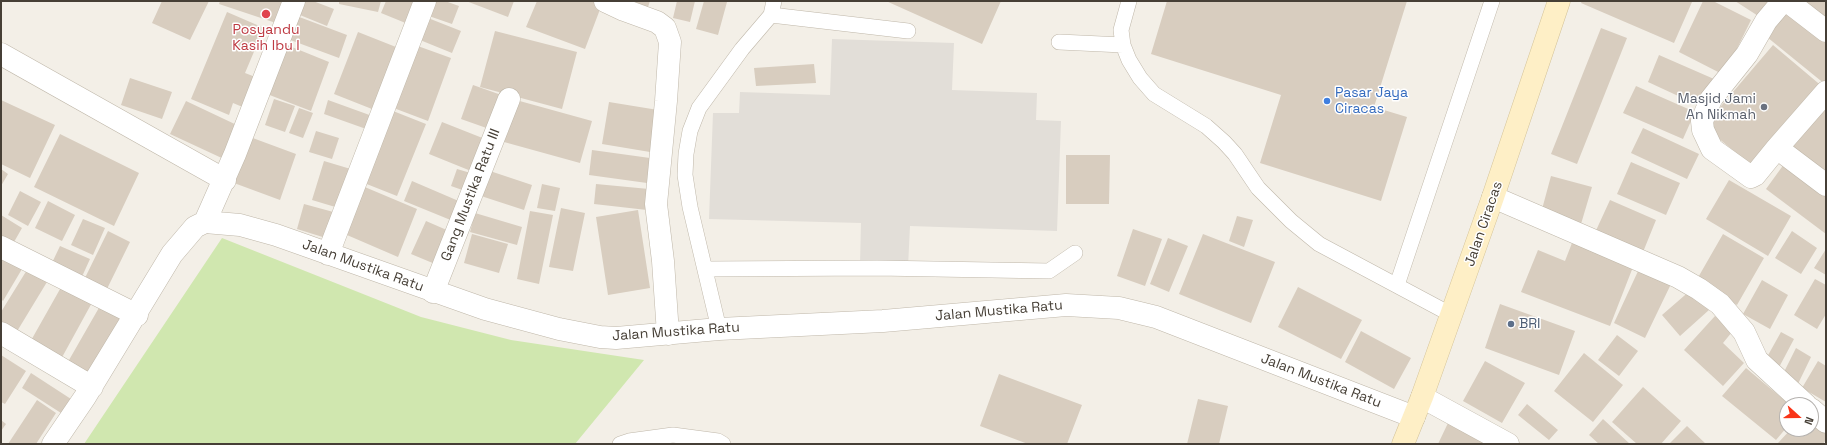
<!DOCTYPE html>
<style>
body{margin:0}
#map{position:relative;width:1827px;height:445px;overflow:hidden;background:#f3efe7;font-family:"Space Grotesk",sans-serif}
canvas{display:block}
.frame{position:absolute;inset:0;border:2px solid #463f36;pointer-events:none}
.north{position:absolute;left:1779px;top:397px;width:40px;height:40px;box-sizing:border-box;background:#fff;border:1px solid #b5b2af;border-radius:50%;rotate:111deg;font-size:11px;font-weight:700;line-height:16px;text-align:center;color:#463f36}
.north::after{content:'';display:block;margin:auto;width:14px;height:18px;background:#f93418;clip-path:polygon(50% 0,100% 100%,50% 72%,0 100%)}
</style>
<div id="map">
<canvas width="1827" height="445"></canvas>
<div class="frame"></div>
<div class="north">N</div>
</div>
<script>
const g = document.querySelector('canvas').getContext('2d');
g.lineJoin = 'round';
function fill(path, color) {
  g.fillStyle = color;
  g.fill(path, 'evenodd');
}
function poly(rows) {
  const path = new Path2D();
  for (const r of rows) {
    path.moveTo(r[0], r[1]);
    for (let i = 2; i < r.length; i += 2) path.lineTo(r[i], r[i + 1]);
  }
  return path;
}
function trace(path, color, width, dash) {
  g.strokeStyle = color;
  g.lineWidth = width;
  g.lineCap = dash ? 'butt' : 'round';
  g.setLineDash(dash || []);
  g.stroke(path);
}
function drawText(font, color, halo, rows, align = 'center') {
  g.font = font + ' "Space Grotesk",sans-serif';
  g.lineWidth = 3;
  g.setLineDash([]);
  g.textBaseline = 'middle';
  g.strokeStyle = halo;
  g.fillStyle = color;
  for (const [text, x, y, turn = 0] of rows) {
    g.save();
    g.translate(x, y);
    g.rotate((+turn || 0) * Math.PI / 180);
    g.textAlign = isNaN(turn) ? turn : align;
    if (halo) g.strokeText(text, 0, 0);
    g.fillText(text, 0, 0);
    g.restore();
  }
}
const industrial = poly([
 [832,39,954,43,952,90,1037,93,1036,120,1061,121,1057,231,910,226,908,267,860,265,861,223,709,219,713,113,739,113,740,92,830,95]
]);
const green = poly([
 [222,238,421,317,511,340,644,360,575,444,84,444]
]);
const building = poly([
 [162,1,209,1,190,40,152,23],
 [220,1,287,1,279,24,219,4],
 [300,1,313,1,334,9,327,26,295,13],
 [339,1,381,1,378,12,339,4],
 [386,1,413,1,408,24,381,13],
 [431,1,445,1,459,6,452,24,426,15],
 [466,1,514,1,508,17],
 [537,1,594,1,602,4,585,49,526,27],
 [630,1,650,1,646,13],
 [677,1,695,1,690,22,673,18],
 [704,1,727,2,718,35,696,29],
 [886,1,1001,1,982,44],
 [1167,1,1407,1,1374,107,1407,117,1381,201,1260,163,1281,95,1151,54],
 [1582,1,1690,1,1692,2,1674,43,1581,3],
 [1703,1,1713,1,1751,20,1724,75,1679,52],
 [1735,1,1773,1,1766,21],
 [1792,1,1826,1,1826,26],
 [1783,6,1826,41,1826,85,1762,33],
 [227,12,264,28,245,73,258,78,245,108,233,103,229,115,191,99],
 [294,15,347,35,339,58,285,38],
 [428,18,461,31,452,53,420,40],
 [1601,28,1627,38,1577,164,1551,154],
 [495,31,577,52,562,109,480,87],
 [358,32,401,49,377,111,334,94],
 [287,45,329,62,311,111,267,94],
 [415,45,451,58,428,121,391,107],
 [1773,45,1824,88,1755,169,1704,126],
 [1659,55,1714,79,1702,107,1648,82],
 [814,64,816,83,756,86,754,68],
 [130,78,172,92,162,119,121,105],
 [473,85,507,97,495,131,461,119],
 [1636,86,1695,112,1683,139,1623,113],
 [274,99,295,106,285,132,265,125],
 [1,100,55,125,30,178,1,164],
 [328,100,375,117,369,130,324,114],
 [516,100,592,121,580,163,504,142],
 [186,101,241,127,226,160,170,134],
 [609,102,658,110,650,152,602,144],
 [1826,105,1826,182,1789,151],
 [299,108,313,113,303,138,289,133],
 [388,109,426,124,397,196,359,181],
 [442,122,485,139,471,171,429,154],
 [1643,128,1699,154,1687,179,1631,153],
 [316,131,339,138,332,159,309,152],
 [60,134,139,173,114,226,34,187],
 [250,137,296,154,280,200,234,183],
 [592,150,650,158,647,183,589,175],
 [1066,155,1110,155,1109,204,1066,204],
 [1787,160,1826,190,1826,234,1766,189],
 [324,161,354,170,342,209,312,200],
 [1631,162,1680,183,1666,215,1617,194],
 [1,169,8,174,1,186],
 [457,169,474,174,468,192,451,186],
 [487,170,532,185,524,210,478,195],
 [1551,176,1592,187,1581,224,1541,213],
 [1729,180,1791,216,1768,256,1706,219],
 [412,181,461,202,453,221,404,201],
 [542,184,560,188,555,211,537,208],
 [596,184,649,189,647,210,594,204],
 [360,185,417,209,398,257,340,232],
 [20,191,41,202,28,226,8,215],
 [1610,200,1656,220,1641,257,1593,237],
 [48,201,75,215,62,241,35,228],
 [304,204,337,213,329,239,297,229],
 [561,208,585,213,573,271,549,267],
 [638,210,650,288,608,295,596,217],
 [530,211,553,215,539,284,517,279],
 [475,213,522,227,517,245,470,232],
 [1,215,22,228,10,249,1,244],
 [1237,216,1253,220,1244,247,1229,241],
 [83,219,105,228,93,255,71,245],
 [426,221,449,231,435,264,411,254],
 [1133,229,1162,239,1145,286,1117,276],
 [108,231,130,242,104,295,82,284],
 [1792,231,1817,248,1801,274,1775,258],
 [472,234,508,244,499,273,464,263],
 [1203,234,1275,262,1251,323,1179,294],
 [1723,234,1764,258,1737,305,1696,281],
 [1168,238,1188,246,1169,292,1150,284],
 [1572,243,1633,267,1610,326,1521,292,1538,250,1565,261],
 [60,246,90,259,80,281,50,267],
 [1826,249,1826,275,1814,268],
 [1,257,22,269,3,301,1,299],
 [30,265,50,277,16,333,1,324,1,312],
 [1639,269,1671,284,1645,338,1614,323],
 [1815,279,1826,285,1826,314,1817,329,1794,315],
 [1762,280,1788,295,1770,329,1743,314],
 [64,282,94,299,60,361,29,344],
 [1298,287,1362,320,1341,359,1278,327],
 [1692,289,1709,310,1680,336,1662,315],
 [104,299,127,312,88,380,65,367],
 [1500,304,1575,331,1559,375,1485,348],
 [1715,316,1732,332,1723,343,1744,363,1723,386,1684,350],
 [1361,331,1411,358,1394,389,1345,362],
 [1781,332,1794,339,1776,373,1762,366],
 [1617,335,1638,351,1619,376,1598,360],
 [1796,348,1811,357,1796,388,1780,380],
 [1584,353,1623,385,1593,422,1554,391],
 [1,355,26,371,5,404,1,402],
 [1485,361,1525,383,1502,423,1463,401],
 [1818,361,1826,366,1826,402,1802,388],
 [1746,368,1790,405,1787,405,1787,427,1776,440,1722,396],
 [31,373,71,399,61,413,22,388],
 [999,374,1082,405,1067,444,1028,444,980,426],
 [1643,387,1681,421,1661,444,1637,444,1612,422],
 [1198,399,1228,406,1219,444,1187,444],
 [37,400,56,413,36,444,8,444],
 [1527,404,1558,430,1549,440,1518,415],
 [1603,419,1630,444,1599,444,1589,435],
 [1,420,6,424,1,431],
 [1811,420,1826,433,1826,440,1823,444,1778,443,1791,429,1811,429],
 [1448,423,1490,444,1438,444],
 [1687,426,1706,444,1669,444]
]);
const lane = poly([
 [1129,1,1121,30,1123,45,1129,60,1140,78,1154,94,1206,126,1224,142,1235,154,1258,188,1291,221,1319,244,1452,315],
 [771,15,908,31],
 [1059,42,1123,45],
 [706,269,877,268,1049,271,1075,253],
 [1397,285,1492,1],
 [719,329,690,207,685,175,686,154,690,131,699,108,742,49,771,15,774,1],
 [620,444,629,441,673,435,718,441,723,444]
]);
const street = poly([
 [605,1,624,10,657,22,665,28,670,42,666,101,656,204,663,261,668,334],
 [1783,1,1766,21,1747,54,1711,99,1702,121,1703,130,1712,149,1751,177,1755,175,1777,148,1826,185],
 [1787,1,1826,31],
 [1,54,225,180],
 [1777,148,1826,92],
 [1493,197,1678,277,1699,289,1720,304,1744,332,1757,360,1806,405],
 [205,222,235,154,294,1],
 [1,247,137,315],
 [328,254,425,1],
 [433,292,509,99],
 [1,333,92,387],
 [1422,397,1508,444],
 [1811,409,1826,422],
 [53,444,85,397,172,254,195,227,205,222,240,225,276,235,485,309,559,329,600,337,616,338,719,329,883,321,1066,305,1119,308,1156,317,1414,417]
]);
const secondary = poly([
 [1403,444,1422,397,1493,197,1559,1]
]);
const markers = [
 [266,14,5,"#e0444e"],
 [1327,101,4,"#3f7fe0"],
 [1764,107,4,"#6b7280"],
 [1511,324,4,"#5c6f8a"]
];
const healthNames = [
 ["Posyandu",266,30],
 ["Kasih Ibu I",266,46]
];
const shopNames = [
 ["Pasar Jaya",1335,93],
 ["Ciracas",1335,109]
];
const worshipNames = [
 ["Masjid Jami",1756,99],
 ["An Nikmah",1756,115]
];
const streetNames = [
 ["Gang Mustika Ratu III",471,195,-69],
 ["Jalan Ciracas",1484,224,-71],
 ["Jalan Mustika Ratu",363,266,20],
 ["Jalan Mustika Ratu",999,311,-5],
 ["Jalan Mustika Ratu",676,332,-4],
 ["Jalan Mustika Ratu",1321,381,21]
];
const serviceNames = [
 ["BRI",1519,324]
];
fill(industrial, '#e2ded8');
fill(green, '#d0e7af');
fill(building, '#d8cdbf');
trace(lane, '#bfb7a9', 16);
trace(street, '#bfb7a9', 23);
trace(secondary, '#d3c297', 23);
trace(lane, '#fff', 15);
trace(street, '#fff', 22);
trace(secondary, '#feefc6', 22);
for (const [x, y, r, color] of markers) {
  const dot = new Path2D();
  dot.arc(x, y, r, 0, 2 * Math.PI);
  g.fillStyle = color;
  g.fill(dot);
  trace(dot, '#fff', 1.5);
}
drawText('14px', '#be3a42', '#fff', healthNames);
drawText('14px', '#366cbe', '#fff', shopNames, 'left');
drawText('14px', '#5b616d', '#fff', worshipNames, 'right');
drawText('14px', '#463f36', '#fff', streetNames);
drawText('14px', '#4e5e75', '#fff', serviceNames, 'left');
</script>
